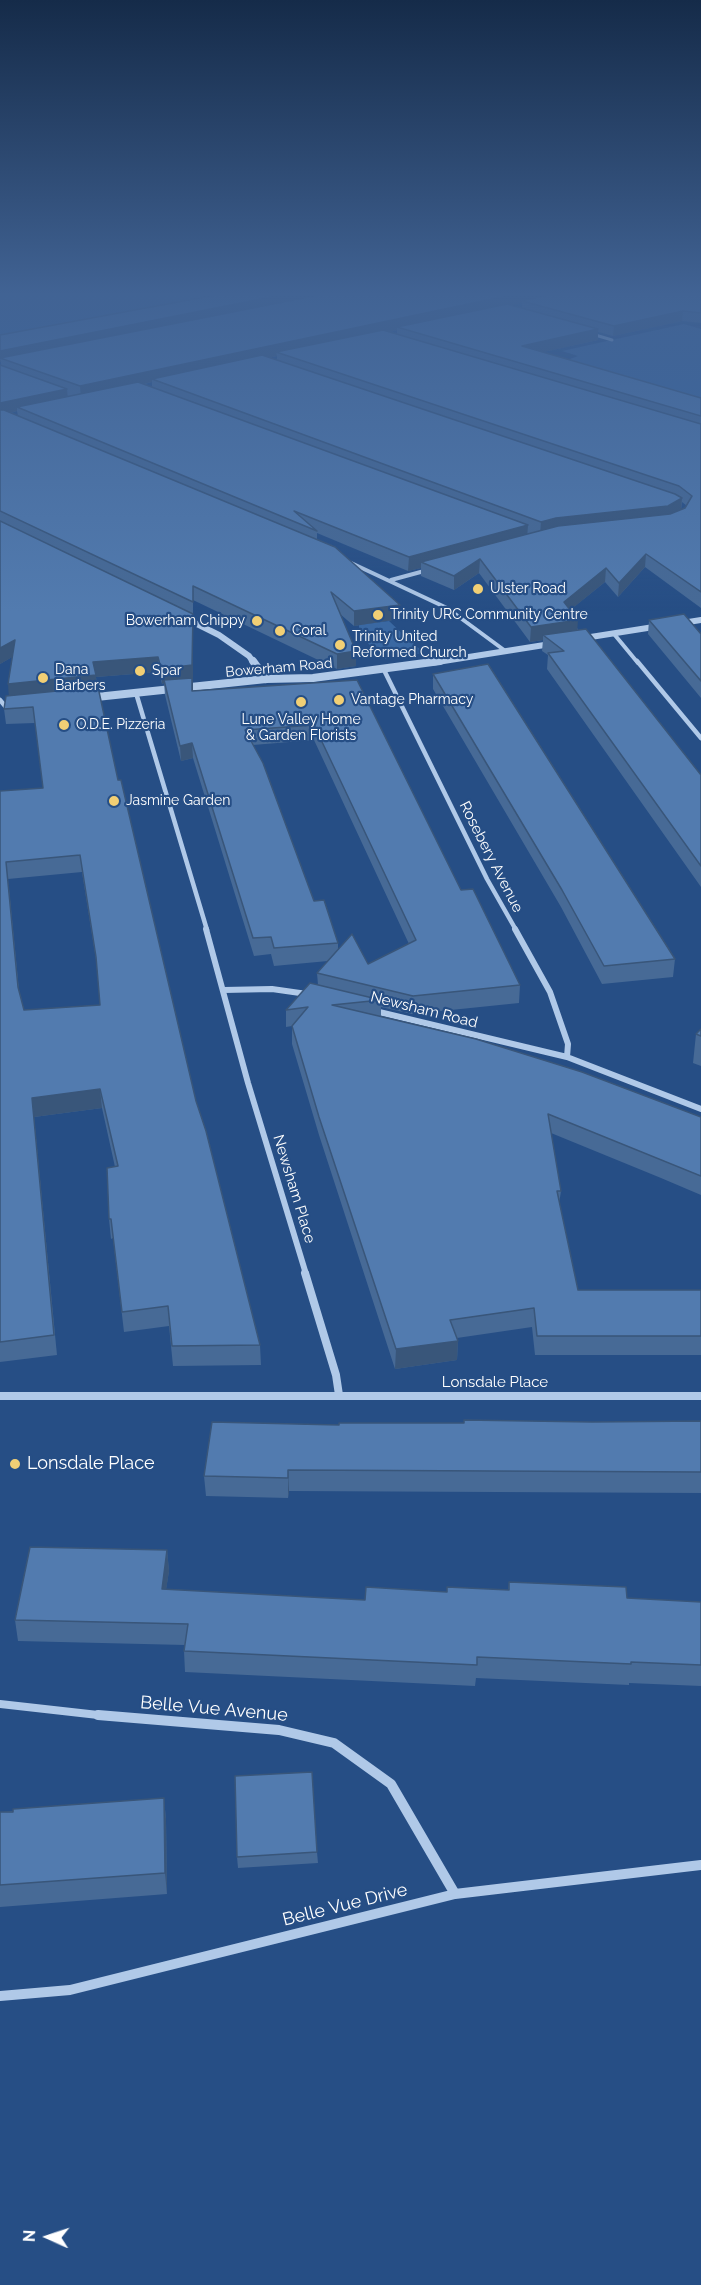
<!DOCTYPE html>
<style>
body{margin:0}
#map{position:relative;width:701px;height:2285px;overflow:hidden;background:#264e85;font-family:Raleway,sans-serif}
canvas{display:block}
.north{position:absolute;left:18px;top:2207px;width:60px;height:60px;-webkit-text-stroke:4px #264e85;paint-order:stroke;rotate:273deg;font-size:16px;font-weight:700;line-height:24px;text-align:center;color:#fff}
.north::after{content:'';display:block;margin:auto;width:21px;height:27px;background:#fff;clip-path:polygon(50% 0,100% 100%,50% 72%,0 100%)}
</style>
<div id="map">
<canvas width="701" height="2285"></canvas>
<div class="north">N</div>
</div>
<script>
const g = document.querySelector('canvas').getContext('2d');
g.lineJoin = 'round';
function fill(path, color) {
  g.fillStyle = color;
  g.fill(path, 'evenodd');
}
function poly(rows) {
  const path = new Path2D();
  for (const r of rows) {
    path.moveTo(r[0], r[1]);
    for (let i = 2; i < r.length; i += 2) path.lineTo(r[i], r[i + 1]);
  }
  return path;
}
function trace(path, color, width, dash) {
  g.strokeStyle = color;
  g.lineWidth = width;
  g.lineCap = dash ? 'butt' : 'round';
  g.setLineDash(dash || []);
  g.stroke(path);
}
function drawText(font, color, halo, rows, align = 'center') {
  g.font = font + ' Raleway,sans-serif';
  g.lineWidth = 4.5;
  g.setLineDash([]);
  g.textBaseline = 'middle';
  g.strokeStyle = halo;
  g.fillStyle = color;
  for (const [text, x, y, turn = 0] of rows) {
    g.save();
    g.translate(x, y);
    g.rotate((+turn || 0) * Math.PI / 180);
    g.textAlign = isNaN(turn) ? turn : align;
    if (halo) g.strokeText(text, 0, 0);
    g.fillText(text, 0, 0);
    g.restore();
  }
}
const green = poly([
 [0,292,246,292,0,340],
 [684,324,701,329,701,399,565,361,578,356,562,351],
 [389,621,405,636,424,653,385,659,359,635,359,625]
]);
const minorFar5 = poly([
 [592,334,612,340]
]);
const minorFar4 = poly([
 [349,562,447,608,504,650],
 [391,580,428,570],
 [614,634,638,663]
]);
const minorFar3 = poly([
 [637,661,701,738],
 [384,670,487,879,516,930],
 [136,693,207,930],
 [0,700,5,706]
]);
const minorFar2 = poly([
 [206,929,248,1083,306,1274],
 [515,929,550,992,568,1044,567,1057],
 [224,990,272,989,307,994],
 [375,1011,567,1057,701,1109]
]);
const minorFar1 = poly([
 [305,1273,336,1375,339,1395],
 [0,1396,701,1396],
 [0,1704,116,1717]
]);
const minor = poly([
 [98,1715,279,1730,334,1743,391,1784,455,1894],
 [0,1996,70,1990,455,1894,701,1865]
]);
const tertiaryFar1 = poly([
 [181,616,219,635,249,656,254,663],
 [676,624,701,620],
 [578,639,660,626],
 [431,663,557,643]
]);
const tertiary = poly([
 [253,661,266,679],
 [87,698,266,679,313,678,440,661]
]);
const wall = poly([
 [232,292,701,292,701,323,682,321,613,336,598,332,598,340,543,352,701,398,701,608,645,567,618,597,605,582,570,610,578,630,701,775,701,887,547,669,548,655,542,651,543,640,530,642,479,573,454,590,421,576,421,568,408,571,317,533,317,540,399,619,354,626,340,614,356,666,337,669,193,600,193,691,357,680,461,890,520,985,519,1003,412,1014,381,1007,381,1017,701,1117,701,1195,661,1178,551,1133,561,1191,559,1204,578,1290,701,1290,701,1355,535,1355,532,1327,457,1338,458,1341,457,1360,395,1369,319,1135,292,1044,292,1026,286,1027,286,1010,318,985,317,973,328,961,274,966,271,954,254,956,193,758,181,761,165,695,164,683,162,684,159,672,96,677,97,687,118,780,196,1101,260,1345,261,1365,173,1366,169,1326,124,1332,113,1238,111,1239,109,1219,115,1167,102,1108,34,1117,57,1355,0,1362,0,791,43,788,35,723,6,724,4,709,9,696,12,657,0,664,0,365,1,366,1,362,0,362,0,335],
 [522,303,522,308,512,305],
 [397,330,397,334,389,332],
 [277,356,277,360,268,358],
 [152,382,152,387,145,384],
 [17,411,18,416,11,413],
 [682,502,687,506,685,508,681,510],
 [314,740,409,944,368,964,338,950,338,943,314,901,253,745],
 [82,872,98,972,100,1005,24,1010,19,990,8,879],
 [649,620,701,634,701,698,648,634],
 [433,674,675,959,673,977,602,984,561,907,433,689],
 [701,1029,701,1066,693,1063,696,1034],
 [701,1421,701,1493,289,1491,288,1498,206,1496,204,1476,339,1425],
 [167,1550,169,1571,166,1589,365,1600,447,1592,508,1590,509,1582,627,1598,701,1602,701,1686,629,1683,629,1685,476,1678,475,1686,185,1672,184,1651,185,1645,18,1641,15,1620],
 [164,1798,166,1820,167,1894,0,1907,0,1812],
 [317,1852,318,1863,238,1868,237,1857]
]);
const shadedWall = poly([
 [296,292,347,292,0,358,1,362,0,362,0,351],
 [525,292,571,292,522,301,522,303,403,329,397,327,397,330,282,354,276,352,277,356,158,381,152,379,152,382,81,398,80,386],
 [683,311,682,321,613,336,614,326],
 [598,329,598,340,521,357,522,346],
 [67,389,68,400,17,407,17,411,0,415,0,403],
 [682,498,681,511,667,519,540,535,541,522,556,518],
 [528,525,527,539,421,562,421,568,408,571,409,557],
 [646,554,645,567,618,597,619,583],
 [480,559,479,573,454,590,454,576],
 [606,568,605,582,563,616,564,602],
 [400,605,399,619,354,626,354,611],
 [193,614,193,692,164,680,164,683,162,684,161,669],
 [578,620,577,634,543,635,543,640,530,642,531,627],
 [15,640,16,655,0,664,0,648],
 [356,651,356,666,337,669,337,654],
 [158,657,159,672,96,677,97,690,9,699,8,684,93,662],
 [192,743,193,758,181,761,180,746],
 [100,1089,102,1108,34,1117,57,1355,32,1098],
 [458,1341,457,1360,395,1369,396,1349],
 [288,1470,289,1491,288,1498],
 [167,1550,169,1571,163,1610,162,1589],
 [164,1798,166,1820,167,1894,165,1873]
]);
const building = poly([
 [232,292,296,292,0,351,0,335,232,292],
 [334,292,525,292,80,386,0,358,334,292],
 [560,292,701,292,701,313,683,311,614,326,522,301,560,292],
 [507,304,598,329,522,346,701,398,701,416,397,327,507,304],
 [383,330,701,424,701,592,646,554,619,583,606,568,564,602,578,620,531,627,480,559,454,576,421,562,558,526,670,514,685,508,692,496,679,486,276,352,383,330],
 [262,355,675,494,682,498,668,506,556,518,541,522,152,379,262,355],
 [0,365,67,389,0,403,0,365],
 [138,382,528,525,409,557,294,511,317,531,17,407,138,382],
 [0,410,4,410,335,547,400,605,354,611,331,592,356,651,337,654,193,586,193,602,0,511,0,410],
 [0,521,193,614,192,665,161,669,158,657,93,662,96,675,8,684,15,640,0,648,0,521],
 [684,614,701,634,701,681,649,620,684,614],
 [586,629,701,775,701,866,548,653,564,651,543,635,586,629],
 [488,664,675,959,604,966,562,890,433,674,488,664],
 [192,678,192,691,357,680,461,890,473,889,520,985,413,996,317,973,352,934,368,964,416,940,314,725,245,730,263,763,314,901,324,900,338,943,274,948,271,937,253,938,192,743,180,746,164,680,192,678],
 [98,687,118,780,121,780,196,1101,206,1131,260,1345,172,1346,168,1306,122,1312,111,1219,109,1219,107,1168,118,1166,100,1089,32,1098,54,1335,0,1342,0,791,43,788,33,707,4,709,6,696,98,687],
 [80,855,96,957,100,1005,24,1010,18,987,6,862,80,855],
 [310,983,381,1000,332,1005,476,1039,582,1072,701,1117,701,1176,548,1114,561,1191,557,1191,578,1290,701,1290,701,1336,537,1336,534,1308,450,1320,458,1341,396,1349,319,1117,292,1026,308,1007,286,1010,310,983],
 [701,1029,701,1036,696,1034,701,1029],
 [464,1420,592,1422,701,1421,701,1472,288,1470,288,1478,204,1476,212,1422,339,1425,339,1423,464,1423,464,1420],
 [30,1547,167,1550,162,1589,365,1600,366,1587,447,1592,447,1587,509,1590,509,1582,626,1587,627,1598,701,1602,701,1665,631,1662,631,1664,477,1657,477,1665,184,1651,188,1624,15,1620,30,1547],
 [312,1772,317,1852,237,1857,235,1776,312,1772],
 [164,1798,165,1873,0,1885,0,1812,13,1812,13,1809,164,1798]
]);
const markers = [
 [478,589,6,"#f1cf75"],
 [378,615,6,"#f1cf75"],
 [257,621,6,"#f1cf75"],
 [280,631,6,"#f1cf75"],
 [340,645,6,"#f1cf75"],
 [140,671,6,"#f1cf75"],
 [43,678,6,"#f1cf75"],
 [339,700,6,"#f1cf75"],
 [301,702,6,"#f1cf75"],
 [64,725,6,"#f1cf75"],
 [114,801,6,"#f1cf75"],
 [15,1464,6,"#f1cf75"]
];
const farPoinames = [
 ["Ulster Road",490,589],
 ["Trinity URC Community Centre",390,615],
 ["Bowerham Chippy",245,621,"right"],
 ["Coral",292,631],
 ["Trinity United",352,637],
 ["Reformed Church",352,653],
 ["Dana",55,670],
 ["Barbers",55,686],
 ["Spar",152,671],
 ["Vantage Pharmacy",351,700],
 ["Lune Valley Home",301,720,"center"],
 ["& Garden Florists",301,736,"center"],
 ["O.D.E. Pizzeria",76,725],
 ["Jasmine Garden",126,801]
];
const farStreetnames = [
 ["Bowerham Road",279,668,-5]
];
const streetNames = [
 ["Rosebery Avenue",491,857,63],
 ["Newsham Road",424,1010,14],
 ["Newsham Place",294,1189,73],
 ["Lonsdale Place",495,1382]
];
const nearPoinames = [
 ["Lonsdale Place",27,1464]
];
const nearStreetnames = [
 ["Belle Vue Avenue",214,1709,5],
 ["Belle Vue Drive",345,1905,-14]
];
fill(green, '#3a68a2');
trace(minorFar5, '#b0c9e8', 3);
trace(minorFar4, '#b0c9e8', 4);
trace(minorFar3, '#b0c9e8', 4.5);
trace(minorFar2, '#b0c9e8', 6);
trace(minorFar1, '#b0c9e8', 8);
trace(minor, '#b0c9e8', 10);
trace(tertiaryFar1, '#b0c9e8', 6);
trace(tertiary, '#b0c9e8', 8);
fill(wall, '#476a96');
fill(shadedWall, '#39567a');
fill(building, '#527baf');
trace(building, '#39567a', 1.5);
const sky = g.createLinearGradient(0, 0, 0, 612);
sky.addColorStop(0, '#152b49');
sky.addColorStop(0.48, '#416394');
sky.addColorStop(1, '#41639400');
g.fillStyle = sky;
g.fillRect(0, 0, 701, 612);
for (const [x, y, r, color] of markers) {
  const dot = new Path2D();
  dot.arc(x, y, r, 0, 2 * Math.PI);
  g.fillStyle = color;
  g.fill(dot);
  trace(dot, '#264e85', 2);
}
drawText('14px', '#fff', '#264e85', farPoinames, 'left');
drawText('14px', '#fff', '#264e85', farStreetnames);
drawText('15px', '#fff', '#264e85', streetNames);
drawText('18px', '#fff', '#264e85', nearPoinames, 'left');
drawText('18px', '#fff', '#264e85', nearStreetnames);
</script>
